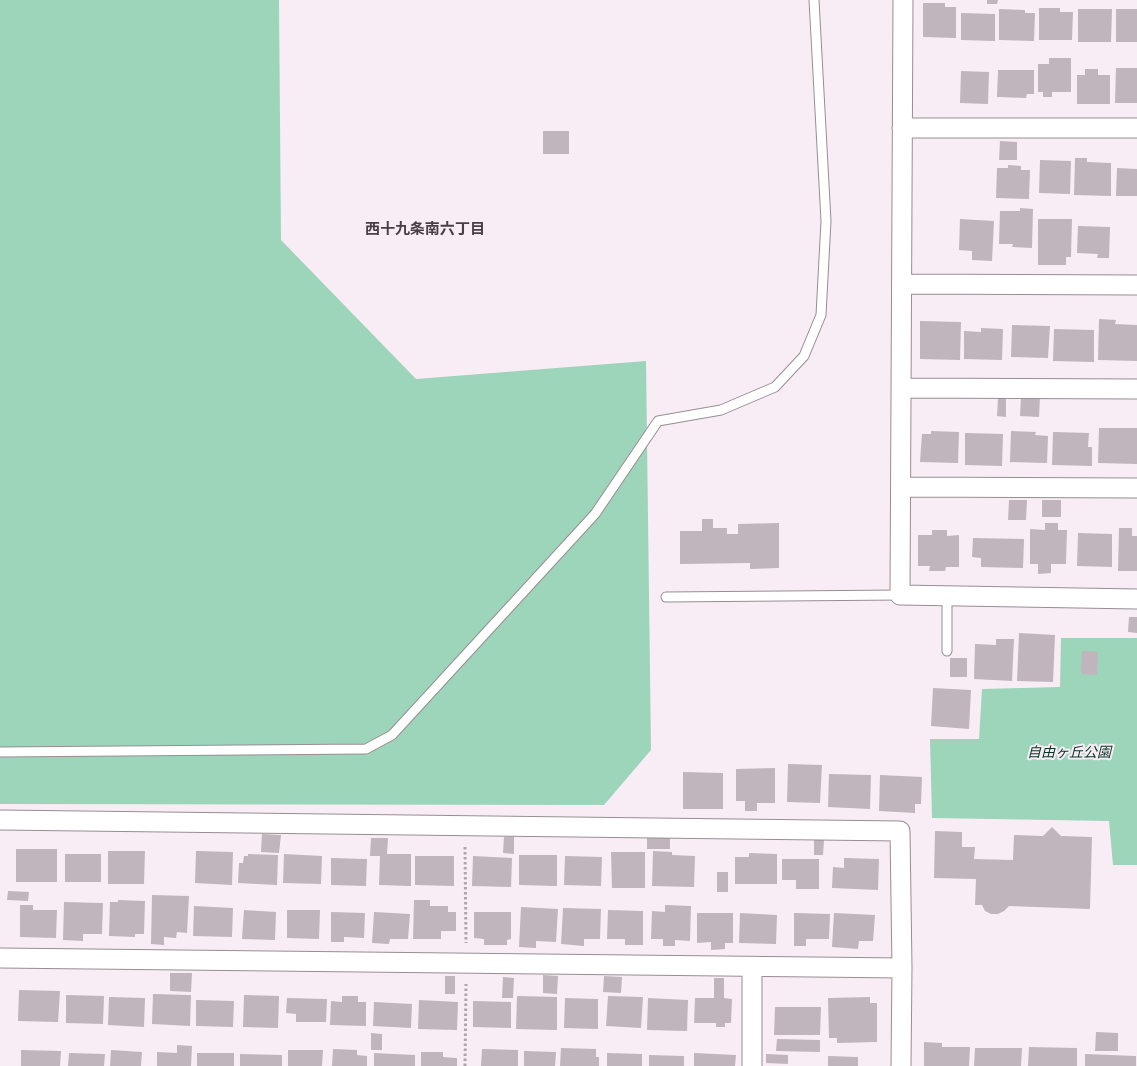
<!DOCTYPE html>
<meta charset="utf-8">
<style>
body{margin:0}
canvas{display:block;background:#f8edf4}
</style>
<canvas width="1137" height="1066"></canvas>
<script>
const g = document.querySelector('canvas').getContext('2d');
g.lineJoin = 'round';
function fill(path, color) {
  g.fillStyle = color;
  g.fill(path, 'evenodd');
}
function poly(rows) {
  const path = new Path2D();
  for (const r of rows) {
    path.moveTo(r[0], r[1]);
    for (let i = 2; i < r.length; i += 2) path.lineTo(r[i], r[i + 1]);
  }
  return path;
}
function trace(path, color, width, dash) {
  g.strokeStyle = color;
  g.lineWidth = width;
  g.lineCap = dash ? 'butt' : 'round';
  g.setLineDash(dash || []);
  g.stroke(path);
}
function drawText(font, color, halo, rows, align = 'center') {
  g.font = font + ' "Noto Serif","Noto Sans JP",serif';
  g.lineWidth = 4;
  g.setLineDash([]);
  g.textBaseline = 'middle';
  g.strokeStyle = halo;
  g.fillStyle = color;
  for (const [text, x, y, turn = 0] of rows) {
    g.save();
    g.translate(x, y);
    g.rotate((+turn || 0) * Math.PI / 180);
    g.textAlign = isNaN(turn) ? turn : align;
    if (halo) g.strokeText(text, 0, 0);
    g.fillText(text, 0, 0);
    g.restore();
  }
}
const green = poly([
 [0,0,279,0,281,240,416,379,646,361,651,750,604,805,0,804],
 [1061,638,1137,638,1137,865,1113,865,1109,821,932,818,930,739,979,739,982,689,1060,687]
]);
const building = poly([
 [987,0,998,0,997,4,987,4],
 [923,3,945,3,945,7,956,7,956,38,923,37],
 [1039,8,1060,8,1060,12,1073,12,1072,40,1039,40],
 [999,9,1025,10,1025,13,1035,13,1034,41,999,40],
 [1078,9,1112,9,1111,42,1078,42],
 [1116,9,1137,9,1137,42,1116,42],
 [961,13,995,14,995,41,961,40],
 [1049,58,1071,58,1071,92,1052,92,1052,97,1043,97,1043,92,1038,92,1038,64,1049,64],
 [1116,68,1137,68,1137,103,1115,103],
 [1085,69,1098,69,1098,75,1110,75,1110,104,1077,104,1077,75,1085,75],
 [998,70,1034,70,1034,94,1027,94,1026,98,997,97],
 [961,71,989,72,988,104,960,103],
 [543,131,569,131,569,154,543,154],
 [1000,141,1017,142,1017,160,999,160],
 [1075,158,1087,158,1087,162,1111,163,1111,196,1074,195],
 [1040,160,1071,161,1070,194,1039,193],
 [1008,165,1021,166,1021,170,1030,170,1029,199,996,198,997,168,1008,168],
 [1117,168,1137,169,1137,196,1116,196],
 [1020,208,1033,209,1032,248,1012,247,1013,244,999,244,1000,211,1020,211],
 [960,219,994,221,992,261,972,260,972,251,959,250],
 [1038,219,1072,219,1071,257,1066,257,1066,265,1038,265],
 [1078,226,1110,227,1109,258,1097,258,1098,254,1077,253],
 [1099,319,1116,320,1115,324,1137,325,1137,361,1098,360],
 [920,321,961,322,960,360,920,359],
 [1012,325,1050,326,1048,358,1011,357],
 [981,328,1003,329,1002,360,964,359,964,331,981,332],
 [1054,329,1094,330,1094,362,1053,361],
 [1021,396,1040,397,1039,417,1020,416],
 [998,398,1006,398,1006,417,997,416],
 [1099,428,1137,428,1137,464,1098,463],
 [931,431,959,432,958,463,920,462,922,434,931,434],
 [1011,431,1036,432,1035,435,1048,436,1047,463,1010,462],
 [1053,432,1089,433,1088,447,1092,447,1092,466,1052,465],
 [965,433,1003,434,1002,466,965,465],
 [1009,500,1027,500,1026,520,1008,520],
 [1042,500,1061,500,1061,517,1042,517],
 [702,519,713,519,713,528,727,528,727,534,738,534,738,524,779,523,779,568,750,569,750,563,680,564,680,531,702,531],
 [1045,523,1058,523,1058,530,1067,530,1066,564,1051,564,1051,573,1038,574,1038,564,1030,564,1030,529,1045,530],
 [1119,528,1132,528,1132,536,1137,536,1137,571,1118,571],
 [932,530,947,530,947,536,959,535,959,567,946,567,945,571,929,571,930,566,918,566,918,535,932,535],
 [1078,533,1112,534,1112,567,1077,566],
 [973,538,1024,539,1023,568,981,567,981,558,972,557],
 [1129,617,1137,617,1137,633,1128,632],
 [1019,633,1055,635,1053,682,1017,681],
 [996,639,1014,639,1012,681,974,679,975,644,996,645],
 [1082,651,1098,652,1097,675,1081,674],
 [950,658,967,658,967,677,950,677],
 [933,688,971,690,969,729,931,726],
 [788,764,822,765,820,803,787,802],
 [775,768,775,803,757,803,757,811,745,811,745,801,736,801,736,769],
 [683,772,723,773,723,809,683,809],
 [829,774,871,775,870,809,828,807],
 [880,775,922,777,921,804,915,804,915,813,879,811],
 [1052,827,1061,836,1092,837,1090,909,1009,906,1004,911,998,914,991,914,985,911,982,905,975,905,976,879,934,878,935,831,962,832,962,847,975,847,974,859,1013,860,1014,835,1043,836],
 [262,834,281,835,279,853,261,852],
 [647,836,670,836,670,849,647,849],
 [504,837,514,837,514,854,503,853],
 [371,838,388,838,387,854,411,854,411,886,379,885,380,856,370,856],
 [814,839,824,840,823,855,814,855],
 [16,849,57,849,57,882,16,882],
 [108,851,145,851,144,884,108,884],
 [196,851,233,852,232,885,195,883],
 [653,851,672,852,672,855,695,856,694,887,652,886],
 [611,852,645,852,645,888,612,888],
 [749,853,777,854,777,884,735,884,735,857,749,857],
 [65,854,101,854,101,882,65,882],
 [248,854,278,855,277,885,238,883,239,863,243,863,244,856,248,856],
 [284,854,322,856,321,884,283,883],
 [519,855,557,855,557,886,519,885],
 [415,856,454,856,454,886,415,885],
 [473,856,512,858,511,887,472,886],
 [565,856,602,857,601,886,564,885],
 [331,858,367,859,366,886,331,885],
 [844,858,879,859,878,890,832,888,833,867,844,868],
 [782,859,819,859,819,889,796,889,796,880,782,880],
 [717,872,728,872,728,892,717,892],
 [8,891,29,892,28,901,7,900],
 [152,895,189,896,187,933,177,932,176,938,164,937,164,945,151,944],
 [118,900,145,901,144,934,135,934,135,937,109,936,110,902,118,902],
 [414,900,430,900,430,906,448,906,448,912,456,912,456,931,441,931,441,939,413,939],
 [64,902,103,903,102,934,83,934,83,941,63,940],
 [20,905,33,905,33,910,57,910,56,938,20,937],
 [665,905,691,906,690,941,675,940,675,946,663,946,663,939,651,939,652,911,665,912],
 [194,906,233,908,232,937,193,936],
 [521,907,558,909,556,942,536,941,536,948,519,947],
 [563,908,601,909,600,939,584,939,584,946,561,944],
 [244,910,276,912,275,940,242,939],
 [287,910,320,910,319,939,287,938],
 [608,910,643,911,643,945,625,945,625,939,607,939],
 [331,912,365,913,364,938,344,937,344,942,331,942],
 [374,912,410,914,408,939,390,939,389,944,372,943],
 [474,912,511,912,511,939,507,940,507,945,484,945,484,939,474,938],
 [697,913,733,913,733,943,725,943,725,949,711,950,711,942,697,943],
 [740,913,777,915,776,944,739,943],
 [794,913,830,914,829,939,806,939,806,946,794,946],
 [834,913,875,915,873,941,859,941,858,949,832,947],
 [170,973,192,973,191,992,170,991],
 [543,975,558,976,557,994,543,993],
 [445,976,455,976,455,994,445,994],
 [604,976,622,977,621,993,603,992],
 [503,977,514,978,513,998,502,998],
 [714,978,724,978,724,998,732,999,731,1023,725,1023,725,1027,716,1027,716,1023,694,1023,695,998,714,998],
 [19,990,60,991,58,1022,18,1021],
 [153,994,191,995,190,1026,152,1024],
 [66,995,104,996,103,1024,66,1023],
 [244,995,279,996,278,1028,243,1027],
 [342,996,358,996,358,1002,366,1002,366,1026,330,1025,331,1001,342,1002],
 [517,996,557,997,557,1030,516,1029],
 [608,996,643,997,641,1028,606,1026],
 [109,997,145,998,144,1027,108,1025],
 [870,997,870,1003,877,1003,877,1042,837,1043,837,1038,829,1038,828,998],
 [287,998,327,999,326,1022,296,1022,296,1014,286,1013],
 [565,998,598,999,598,1029,564,1028],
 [648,998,688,1000,687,1031,647,1030],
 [196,1000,234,1001,233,1027,196,1026],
 [419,1000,458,1002,457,1030,418,1029],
 [473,1001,511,1002,511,1028,473,1027],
 [374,1002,412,1004,411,1028,373,1026],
 [775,1007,821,1007,820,1035,774,1035],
 [1096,1032,1118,1033,1118,1051,1095,1051],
 [371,1033,382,1034,382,1050,371,1050],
 [777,1039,820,1040,820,1052,776,1051],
 [924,1042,942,1043,942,1047,970,1047,969,1066,924,1066],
 [177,1045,192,1046,191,1066,157,1066,157,1052,177,1053],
 [1029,1047,1077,1048,1077,1066,1028,1066],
 [561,1048,596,1049,596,1057,599,1057,599,1066,560,1066],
 [975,1048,1022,1048,1021,1066,974,1066],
 [333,1049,357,1050,357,1055,367,1056,367,1066,332,1066],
 [482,1049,518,1050,518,1066,481,1066],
 [21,1050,61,1051,60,1066,21,1066],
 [111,1050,142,1052,141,1066,110,1066],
 [288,1050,323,1050,322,1066,288,1066],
 [524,1051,556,1052,555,1066,524,1066],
 [421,1052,443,1052,443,1057,457,1058,457,1066,421,1066],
 [69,1053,105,1054,104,1066,68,1066],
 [197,1053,234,1053,234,1066,197,1066],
 [374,1053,415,1055,415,1066,374,1066],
 [607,1053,642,1054,642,1066,607,1066],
 [694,1053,736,1055,735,1066,694,1066],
 [240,1054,282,1055,282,1066,240,1066],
 [766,1054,788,1055,788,1064,766,1063],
 [1085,1054,1136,1056,1136,1066,1085,1066],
 [649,1055,684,1056,684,1066,649,1066],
 [828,1056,858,1057,858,1066,828,1066]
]);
const path = poly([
 [465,847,466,943],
 [465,1066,466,984]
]);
const service = poly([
 [666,597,900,595],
 [947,651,947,596],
 [0,752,366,749,392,735,595,514,658,421,721,410,775,387,804,356,821,315,826,221,814,0]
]);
const minor = poly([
 [903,0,900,595,1137,599],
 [902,128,1137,128],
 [902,284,1137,285],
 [901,388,1137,389],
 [901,487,1137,488],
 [0,820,900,831,902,968,901,1066],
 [0,958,902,968],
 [752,967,752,1066]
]);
const parkNames = [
 ["自由ヶ丘公園",1069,753]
];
const neighbourhoodNames = [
 ["西十九条南六丁目",425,230]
];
fill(green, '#9dd5ba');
fill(building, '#c0b5bc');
trace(service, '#978d93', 11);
trace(minor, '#978d93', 21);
trace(path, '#ada5aa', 3, [2.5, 2.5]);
trace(service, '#fff', 9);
trace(minor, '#fff', 19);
drawText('italic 14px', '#053423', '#f8edf4', parkNames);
drawText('bold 15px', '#483f45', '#f8edf4', neighbourhoodNames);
</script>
